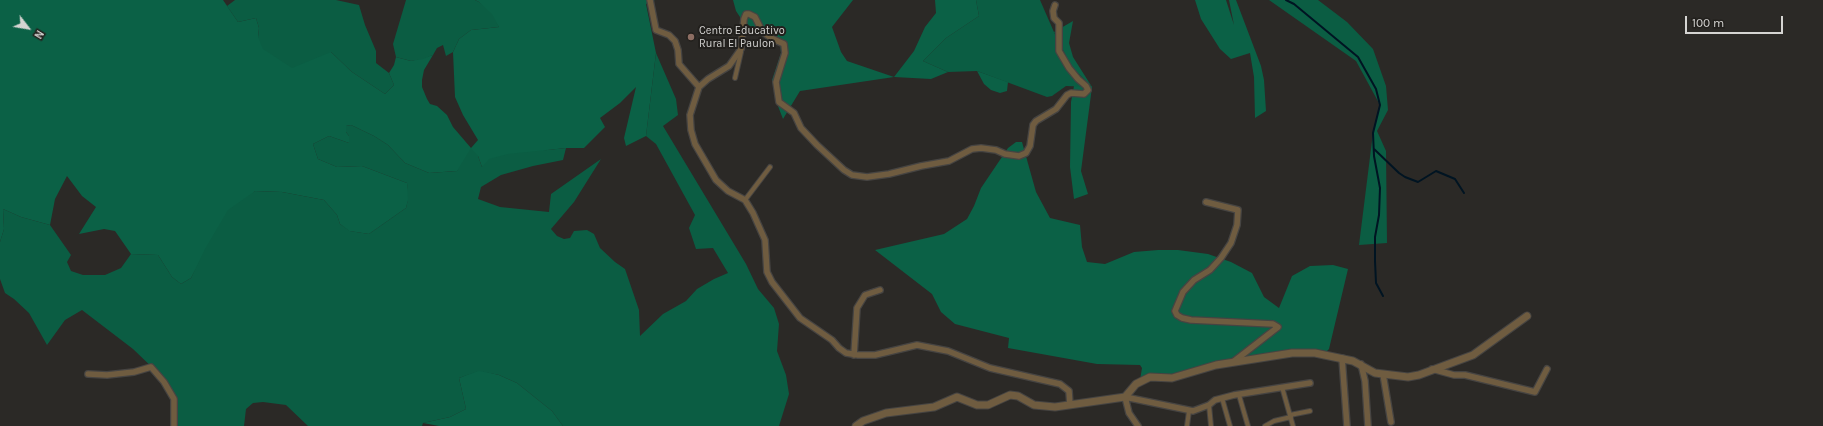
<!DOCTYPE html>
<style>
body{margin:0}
#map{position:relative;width:1823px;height:426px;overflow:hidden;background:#2b2926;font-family:Karla,sans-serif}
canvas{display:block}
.north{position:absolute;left:8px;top:8px;width:40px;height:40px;-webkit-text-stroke:3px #22201d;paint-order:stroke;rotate:121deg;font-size:11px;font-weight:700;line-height:16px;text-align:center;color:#d5d4d2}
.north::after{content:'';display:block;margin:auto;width:14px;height:18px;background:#d5d4d2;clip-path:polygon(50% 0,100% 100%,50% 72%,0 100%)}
.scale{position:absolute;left:1685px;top:16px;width:98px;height:18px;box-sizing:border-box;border:2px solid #d5d4d2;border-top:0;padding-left:5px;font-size:12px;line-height:14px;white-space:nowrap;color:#d5d4d2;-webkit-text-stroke:3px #22201d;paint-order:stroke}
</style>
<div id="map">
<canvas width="1823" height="426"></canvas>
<div class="north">N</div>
<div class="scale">100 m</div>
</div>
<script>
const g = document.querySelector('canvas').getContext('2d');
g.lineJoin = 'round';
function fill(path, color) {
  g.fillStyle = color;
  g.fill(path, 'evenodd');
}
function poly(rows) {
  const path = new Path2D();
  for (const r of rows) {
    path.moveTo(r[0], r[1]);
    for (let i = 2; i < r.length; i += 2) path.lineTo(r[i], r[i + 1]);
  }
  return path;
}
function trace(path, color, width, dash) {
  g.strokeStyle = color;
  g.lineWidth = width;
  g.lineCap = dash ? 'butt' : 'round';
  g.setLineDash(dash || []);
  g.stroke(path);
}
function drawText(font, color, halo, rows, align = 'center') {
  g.font = font + ' Karla,sans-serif';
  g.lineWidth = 4;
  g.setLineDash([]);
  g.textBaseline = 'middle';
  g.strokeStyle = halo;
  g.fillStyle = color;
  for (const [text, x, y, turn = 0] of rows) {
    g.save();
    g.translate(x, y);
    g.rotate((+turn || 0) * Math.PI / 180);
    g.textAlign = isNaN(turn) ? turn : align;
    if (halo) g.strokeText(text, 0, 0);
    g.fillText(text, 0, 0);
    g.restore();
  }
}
const green = poly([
 [0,0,223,0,238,22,256,18,259,28,258,37,331,52,352,72,385,94,394,85,389,73,394,65,396,57,411,61,433,55,424,70,422,80,422,87,427,99,430,104,437,106,447,115,453,127,471,148,478,140,463,115,455,97,453,52,459,39,471,30,499,27,479,2,475,0,655,0,646,4,656,53,646,136,626,146,624,138,636,87,620,103,600,118,605,127,584,148,566,148,548,150,482,167,478,156,457,171,429,173,405,163,388,145,374,136,351,125,346,126,346,132,349,136,349,143,329,136,313,144,318,159,337,167,362,166,407,183,409,197,406,208,369,234,349,231,340,224,337,215,324,200,282,192,255,191,215,234,191,278,181,284,172,277,158,255,131,254,115,231,104,229,79,234,96,207,82,196,67,176,55,199,50,225,21,217,3,209,4,229,0,242],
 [733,0,853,0,832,27,841,52,847,61,894,77,914,51,925,27,936,13,935,0,976,0,979,16,946,38,923,61,948,72,931,79,894,77,800,91,783,119,776,101,772,80,781,53,780,43,770,41,742,20,736,11],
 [1195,0,1226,0,1234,25,1229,0,1236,0,1261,66,1264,80,1266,111,1255,118,1254,77,1250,53,1231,59,1220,49,1201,19],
 [1073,21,1069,43,1073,57,1092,87,1081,171,1088,194,1074,199,1070,167,1071,102,1074,86,1091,86,1071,66,1054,32],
 [977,71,1008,82,1007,91,1000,93,991,90,984,84],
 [1016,142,1022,142,1036,192,1050,218,1080,225,1082,247,1087,262,1105,264,1134,252,1158,250,1178,250,1208,254,1231,262,1252,273,1264,297,1279,308,1292,276,1310,266,1333,265,1348,269,1329,349,1323,355,1292,357,1170,375,1148,375,1140,380,1142,368,1140,365,1097,364,1008,348,1009,338,955,324,941,312,932,294,875,250,944,234,967,219,974,206,981,188,1008,148],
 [479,370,499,375,517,383,552,411,563,426,439,426,423,423,450,417,466,409,459,378]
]);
const forest = poly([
 [235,0,336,0,359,5,365,25,376,51,376,63,389,73,394,85,385,94,352,72,331,52,292,68,263,49,258,37,259,28,256,18,238,22,227,6],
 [406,0,475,0,479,2,492,14,499,27,471,30,459,39,453,52,446,56,443,45,437,48,433,55,423,59,411,61,396,57,393,44],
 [976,0,1040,0,1057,39,1071,66,1092,87,1066,86,1052,96,1047,97,977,71,948,72,923,61,946,38,979,16],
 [1269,0,1318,0,1347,22,1373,49,1386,86,1388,110,1377,131,1386,151,1387,243,1359,245,1373,133,1380,105,1356,61],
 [656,53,676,99,678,115,663,126,746,264,758,289,774,308,779,324,777,351,786,375,789,394,779,426,563,426,552,411,517,383,499,375,479,371,459,378,466,409,450,417,423,423,422,426,308,426,286,405,263,402,253,403,246,409,244,426,174,426,174,399,157,372,133,349,82,310,65,320,47,345,29,313,14,299,5,293,0,279,0,242,4,229,3,209,21,217,50,225,71,255,67,262,71,271,83,275,105,275,121,268,131,254,158,255,172,277,181,284,191,278,205,249,228,210,255,191,282,192,324,200,337,215,340,224,350,231,369,234,406,208,408,199,407,183,362,166,337,167,318,159,313,144,329,136,349,143,349,136,346,132,346,126,351,125,374,136,388,145,405,163,429,173,457,171,471,148,478,156,482,167,489,159,508,154,566,148,563,160,533,166,501,175,481,187,478,199,500,207,549,212,551,194,601,159,574,202,551,229,557,236,564,239,570,238,574,231,587,230,594,234,600,248,615,262,625,269,639,310,640,336,663,314,686,301,697,289,714,279,728,273,713,248,696,249,689,228,695,215,656,144,646,136]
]);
const stream = poly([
 [1286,0,1294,4,1358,57,1376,89,1380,105,1373,133,1374,156,1380,188,1379,215,1375,237,1375,261,1376,283,1383,296],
 [1374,149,1399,173,1405,177,1418,182,1436,171,1455,179,1464,193]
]);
const pedestrian = poly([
 [735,78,741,52],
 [745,200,770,167],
 [1282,387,1293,426],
 [1239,395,1248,426],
 [1222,398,1230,426],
 [1209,405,1211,426],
 [1290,415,1310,411],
 [1187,426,1189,411],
 [1265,426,1274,421,1291,417]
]);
const minor = poly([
 [650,0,656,30,669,35,675,41,678,50,679,64,699,87],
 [1055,5,1053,11,1054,18,1059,23,1059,51,1069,68,1078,79,1086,86,1088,90,1084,94,1071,93,1067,95,1056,109,1036,121,1033,125,1030,146,1026,153,1019,156,1005,154,996,150,981,148,972,149,949,161,921,166,889,174,867,177,852,175,844,170,817,145,801,128,794,113,779,102,776,82,785,53,784,44,771,38,762,31,755,17,749,14,746,14,744,19,741,49,729,66,708,79,699,87,690,115,691,130,695,144,716,180,728,191,745,200,753,213,765,240,767,272,772,282,800,318,832,340,839,348,846,353,858,355,875,355,917,345,948,351,990,368,1060,384,1069,391,1070,405],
 [1206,202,1238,210,1237,225,1231,243,1221,258,1210,270,1194,280,1183,292,1175,311,1177,315,1182,318,1191,320,1273,324,1278,327,1233,362],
 [854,355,857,308,865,295,880,290],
 [1342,358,1347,426],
 [1361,364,1365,381,1368,426],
 [1432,369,1454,375,1465,375,1535,392,1547,369],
 [88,374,107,375,134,372,151,367,164,382,174,399,174,426],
 [1383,374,1391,422],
 [1138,426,1129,413,1125,397,1193,411,1209,405,1215,400,1234,395,1310,383]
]);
const tertiary = poly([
 [856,426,863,421,886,413,934,407,957,397,977,405,988,405,1010,395,1018,396,1034,405,1055,407,1125,397,1136,384,1150,377,1172,378,1216,365,1292,353,1315,353,1353,361,1375,373,1408,377,1419,375,1473,355,1527,316]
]);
const markers = [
 [691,37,4,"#8d6e63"]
];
const poiNames = [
 ["Centro Educativo",699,31],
 ["Rural El Paulon",699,44]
];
fill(green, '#0b6146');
fill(forest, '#0b5d43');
trace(stream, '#001422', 2);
trace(pedestrian, '#464442', 6);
trace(minor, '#464442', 8);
trace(tertiary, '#464442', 9);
trace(pedestrian, '#6f5c40', 4);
trace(minor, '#6f5c40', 5.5);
trace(tertiary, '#6f5c40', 7);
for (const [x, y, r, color] of markers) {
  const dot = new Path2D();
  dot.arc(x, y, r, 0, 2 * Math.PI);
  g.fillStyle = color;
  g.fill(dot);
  trace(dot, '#22201d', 1.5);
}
drawText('11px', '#d5d4d2', '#22201d', poiNames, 'left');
</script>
